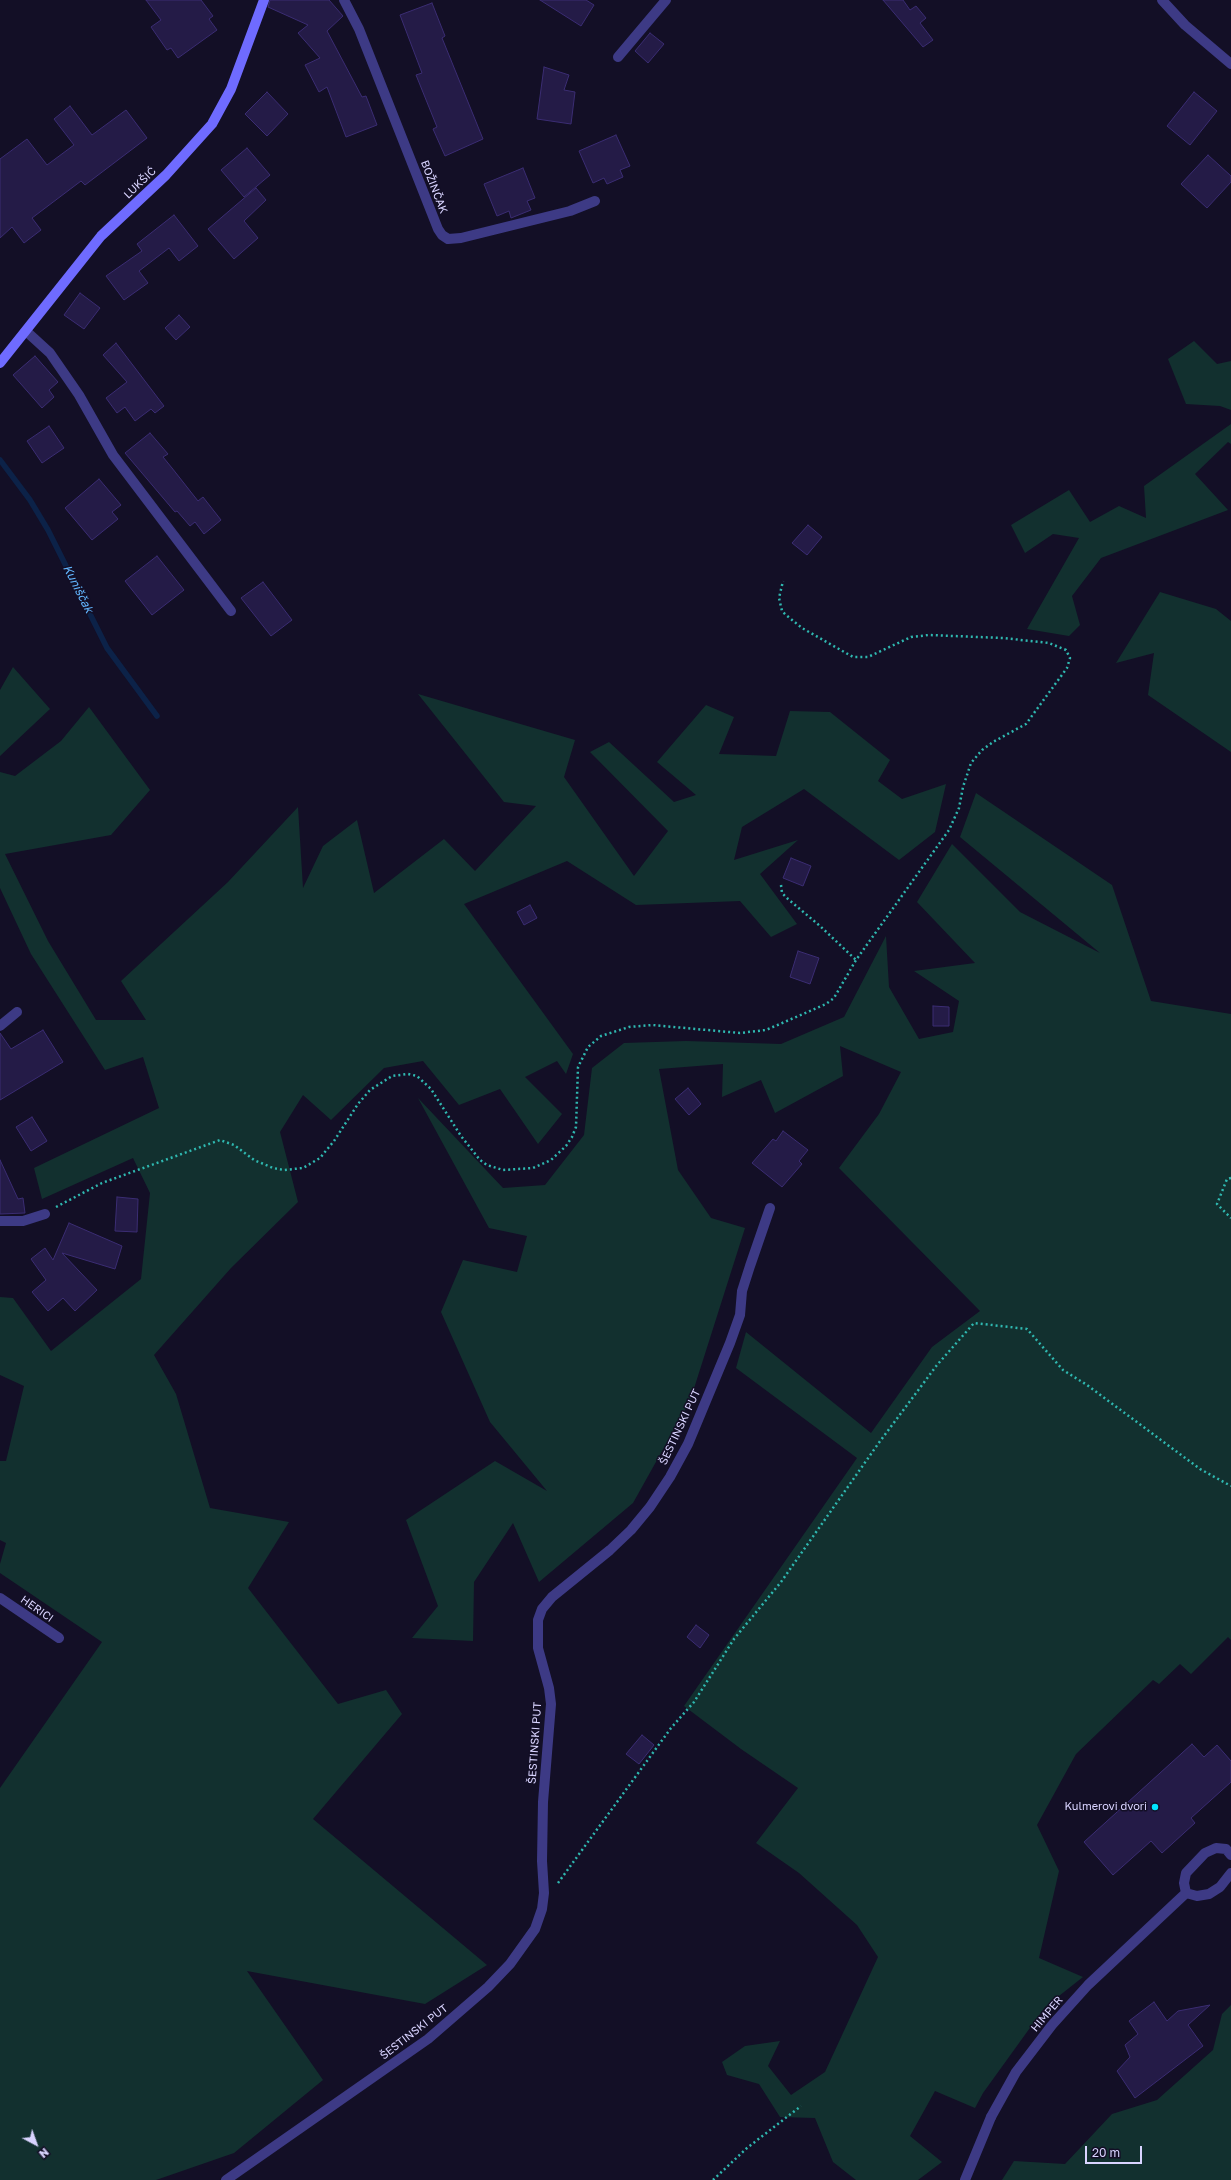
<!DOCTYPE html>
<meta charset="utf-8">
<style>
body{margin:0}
#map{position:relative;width:1231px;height:2180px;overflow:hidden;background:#130f26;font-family:"Golos Text",sans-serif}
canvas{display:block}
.north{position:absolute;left:16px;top:2124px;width:40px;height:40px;-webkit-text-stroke:3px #130f26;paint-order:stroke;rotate:139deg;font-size:11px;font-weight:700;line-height:16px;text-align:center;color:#d9d4ff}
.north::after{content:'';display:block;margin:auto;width:14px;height:18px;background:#d9d4ff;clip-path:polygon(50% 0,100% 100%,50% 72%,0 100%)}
.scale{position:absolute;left:1085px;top:2146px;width:57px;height:18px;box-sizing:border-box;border:2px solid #d9d4ff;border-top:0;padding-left:5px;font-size:12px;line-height:14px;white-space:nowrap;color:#d9d4ff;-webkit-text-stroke:3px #130f26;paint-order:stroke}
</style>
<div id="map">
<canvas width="1231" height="2180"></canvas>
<div class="north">N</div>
<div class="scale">20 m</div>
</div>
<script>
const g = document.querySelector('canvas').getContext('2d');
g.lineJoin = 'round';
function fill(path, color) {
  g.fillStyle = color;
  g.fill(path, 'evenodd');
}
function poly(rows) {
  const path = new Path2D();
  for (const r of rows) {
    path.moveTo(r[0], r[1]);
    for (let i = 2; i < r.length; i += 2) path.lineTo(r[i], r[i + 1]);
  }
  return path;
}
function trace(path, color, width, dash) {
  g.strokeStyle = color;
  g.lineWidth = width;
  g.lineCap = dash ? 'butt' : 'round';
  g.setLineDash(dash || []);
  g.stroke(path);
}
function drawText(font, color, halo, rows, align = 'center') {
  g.font = font + ' "Golos Text",sans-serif';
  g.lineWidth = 3;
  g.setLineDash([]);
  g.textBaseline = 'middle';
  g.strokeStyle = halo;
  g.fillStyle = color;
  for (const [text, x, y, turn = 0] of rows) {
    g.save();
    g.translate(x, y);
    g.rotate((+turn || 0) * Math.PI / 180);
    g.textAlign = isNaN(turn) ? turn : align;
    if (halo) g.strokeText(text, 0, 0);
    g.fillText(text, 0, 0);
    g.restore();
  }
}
const green = poly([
 [1194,341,1217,364,1231,361,1231,410,1220,406,1186,404,1168,359],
 [1231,424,1231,444,1228,442,1195,474,1228,510,1101,558,1072,596,1080,625,1069,636,1027,629,1079,538,1053,534,1025,553,1011,525,1069,490,1090,522,1119,506,1146,518,1144,486],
 [1160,592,1216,609,1231,621,1231,752,1148,695,1154,653,1116,663],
 [13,667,50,709,0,756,0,690],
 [418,694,575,740,564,777,634,876,668,831,590,752,609,742,674,802,696,795,657,762,706,705,734,717,719,754,776,756,790,711,830,712,890,760,878,781,902,799,946,784,935,832,899,860,804,789,742,827,734,860,798,840,760,874,797,924,771,937,740,901,636,905,567,861,464,904,573,1054,566,1074,557,1061,525,1077,562,1114,538,1144,500,1089,459,1105,423,1061,384,1068,331,1120,303,1095,280,1132,298,1202,231,1268,154,1355,176,1394,210,1508,289,1522,248,1588,338,1704,386,1690,402,1714,313,1819,487,1965,425,2004,247,1971,323,2080,234,2153,156,2180,0,2180,0,1788,102,1642,0,1573,0,1564,6,1543,0,1540,0,1461,6,1461,24,1386,0,1375,0,1297,13,1298,51,1351,141,1279,150,1193,133,1158,42,1199,34,1168,159,1108,143,1057,105,1070,31,954,0,888,0,772,15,776,61,741,89,707,150,790,111,835,5,854,48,941,96,1020,146,1020,121,981,228,882,298,807,303,888,323,846,357,820,374,893,444,839,475,871,536,806,504,802],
 [976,793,1112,885,1151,1001,1231,1014,1231,1640,1228,1637,1191,1674,1180,1664,1159,1684,1153,1680,1076,1754,1037,1825,1059,1871,1039,1958,1083,1977,1045,2007,983,2093,975,2108,935,2091,910,2136,942,2162,918,2180,856,2180,833,2162,815,2118,780,2117,759,2084,727,2075,722,2062,745,2046,780,2041,768,2066,791,2095,825,2072,878,1957,857,1925,799,1873,756,1843,798,1788,741,1749,684,1706,857,1458,736,1368,746,1332,871,1433,932,1347,980,1311,839,1168,879,1114,901,1072,840,1046,843,1076,775,1113,761,1080,722,1097,723,1064,659,1069,678,1170,711,1218,745,1228,690,1401,633,1503,539,1582,513,1523,474,1582,473,1641,412,1638,438,1606,406,1520,495,1461,547,1491,490,1422,441,1312,463,1260,517,1272,527,1236,489,1228,418,1098,503,1188,545,1185,584,1135,592,1068,624,1043,686,1041,781,1044,844,1017,886,936,889,987,919,1039,953,1032,959,1001,914,971,975,963,917,902,952,844,1020,912,1100,953,960,837],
 [1231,2005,1231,2180,1002,2180,1014,2161,1065,2164,1112,2114,1157,2100,1213,2050,1222,2014]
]);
const stream = poly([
 [0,460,30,500,48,530,107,648,157,716]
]);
const building = poly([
 [146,0,201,0,213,16,209,19,217,30,178,58,171,48,167,50,151,27,161,20,146,0],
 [270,0,329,0,343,16,327,31,362,97,366,96,377,125,346,137,327,87,319,92,305,65,320,58,298,33,308,25,268,7,270,0],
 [540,0,586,0,594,5,581,26,540,0],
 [883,0,903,0,910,10,916,6,926,18,920,23,933,40,923,47,883,0],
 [432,3,445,36,442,38,483,139,445,156,433,129,437,127,416,75,422,73,400,15,432,3],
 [650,33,664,44,648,63,635,51,650,33],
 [544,67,569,75,564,90,575,92,571,124,537,119,544,67],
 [267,92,288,114,267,136,245,114,267,92],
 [1194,92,1217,111,1190,145,1167,126,1194,92],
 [70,106,92,135,126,110,147,138,85,185,81,181,32,218,41,230,24,243,12,227,0,238,0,159,27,139,47,165,74,145,54,119,70,106],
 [616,135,630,166,620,170,623,177,607,184,604,178,593,183,579,151,616,135],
 [247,148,270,175,244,197,221,170,247,148],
 [1208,155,1231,176,1231,182,1207,208,1181,184,1208,155],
 [523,168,535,198,527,201,531,210,511,218,509,211,497,216,484,184,523,168],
 [256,188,266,200,244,221,258,238,234,259,208,229,256,188],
 [174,215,198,246,179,261,169,248,139,271,148,283,124,300,106,276,142,251,137,244,174,215],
 [80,293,100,308,84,329,64,315,80,293],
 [179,315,190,327,176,340,165,328,179,315],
 [116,343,164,406,155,413,151,409,135,421,125,407,117,413,106,398,127,382,103,355,116,343],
 [35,356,58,382,49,390,54,397,42,408,13,375,35,356],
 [49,426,64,448,42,463,27,441,49,426],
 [150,433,168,454,163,457,172,468,198,501,203,497,221,520,204,534,195,522,190,526,177,511,175,512,125,453,150,433],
 [99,479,121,505,112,512,118,519,92,540,65,508,99,479],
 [808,525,822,537,807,555,792,543,808,525],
 [157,556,184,590,152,615,125,581,157,556],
 [263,582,292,620,271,636,241,598,263,582],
 [791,858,811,866,803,886,783,878,791,858],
 [530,905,537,918,524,925,517,912,530,905],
 [798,951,819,958,810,984,790,977,798,951],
 [933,1006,949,1007,949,1026,933,1026,933,1006],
 [43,1030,63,1062,0,1100,0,1033,11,1049,43,1030],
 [688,1088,701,1104,689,1115,675,1099,688,1088],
 [32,1117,47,1141,31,1151,16,1127,32,1117],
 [783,1131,808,1150,799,1161,802,1164,782,1187,752,1163,773,1139,776,1141,783,1131],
 [0,1160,18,1199,23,1198,25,1213,0,1214,0,1160],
 [117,1197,138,1199,137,1232,115,1231,117,1197],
 [69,1223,122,1246,115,1269,62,1253,97,1290,75,1311,63,1298,48,1311,32,1292,46,1280,31,1259,45,1248,53,1260,69,1223],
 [696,1625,709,1635,700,1648,687,1637,696,1625],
 [642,1735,654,1745,639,1764,626,1754,642,1735],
 [1192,1744,1204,1757,1217,1745,1231,1761,1231,1782,1191,1818,1195,1823,1162,1853,1151,1841,1113,1875,1084,1842,1192,1744],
 [1154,2002,1167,2021,1178,2011,1210,2005,1188,2025,1203,2046,1135,2098,1117,2071,1130,2057,1125,2045,1138,2034,1129,2021,1154,2002]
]);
const path = poly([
 [781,885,782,893,788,899,820,926,856,960],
 [1231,1178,1227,1179,1217,1204,1231,1218],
 [56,1207,102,1183,220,1140,234,1145,254,1160,273,1168,284,1170,303,1168,320,1158,334,1141,358,1104,370,1090,392,1076,408,1074,417,1076,431,1089,461,1136,480,1160,487,1165,503,1170,533,1168,551,1160,566,1146,572,1137,576,1127,578,1067,588,1047,601,1036,629,1027,652,1025,740,1033,766,1030,826,1004,834,998,856,960,949,830,959,808,963,787,971,763,982,750,993,742,1026,724,1067,668,1070,658,1066,650,1049,643,1003,638,929,635,911,637,868,657,853,657,802,628,786,615,782,611,779,598,783,581],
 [558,1883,671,1728,694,1702,734,1639,781,1582,878,1444,937,1365,974,1323,1027,1329,1063,1370,1087,1385,1200,1469,1231,1486],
 [713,2180,747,2148,801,2106]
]);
const lane = poly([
 [1186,1893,1184,1883,1186,1873,1205,1853,1216,1848,1226,1849,1231,1855],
 [1186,1893,1197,1896,1209,1894,1220,1887,1231,1873],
 [991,2117,1016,2072,1052,2025,1088,1985,1186,1893]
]);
const street = poly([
 [344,0,359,29,438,229,442,235,448,239,461,238,570,211,595,201],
 [1162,0,1185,25,1231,64],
 [618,57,666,0],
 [27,332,50,353,79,395,113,455,231,611],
 [0,1026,17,1012],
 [0,1221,23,1221,45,1214],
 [0,1598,59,1638],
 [226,2180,428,2039,488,1987,510,1964,535,1929,542,1909,544,1893,542,1861,543,1802,551,1704,549,1688,538,1648,538,1620,542,1609,552,1597,610,1550,631,1530,650,1507,670,1477,688,1444,730,1343,740,1315,742,1291,750,1266,770,1208],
 [965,2180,991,2117]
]);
const secondary = poly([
 [0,363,101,236,166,175,212,124,231,89,264,0]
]);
const markers = [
 [1155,1807,4,"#00e5ff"]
];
const streetNames = [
 ["LUKŠIĆ",140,183,-44],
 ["BOŽINČAK",434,187,69],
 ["ŠESTINSKI PUT",680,1427,-65],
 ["HERICI",37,1609,35],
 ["ŠESTINSKI PUT",535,1743,-86],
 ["HIMPER",1047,2014,-50],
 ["ŠESTINSKI PUT",414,2032,-38]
];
const poiNames = [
 ["Kulmerovi dvori",1147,1807]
];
const waterNames = [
 ["Kuniščak",78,589,63]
];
fill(green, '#12302f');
trace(stream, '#0c2248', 5.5);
fill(building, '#241b47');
trace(building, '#3b2d73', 1);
trace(path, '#2fb8b0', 2.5, [2, 3]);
trace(lane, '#3d3a85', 10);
trace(street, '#3d3a85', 10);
trace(secondary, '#6f6bff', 10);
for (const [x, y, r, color] of markers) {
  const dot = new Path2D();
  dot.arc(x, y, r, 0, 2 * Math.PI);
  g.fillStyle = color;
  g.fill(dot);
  trace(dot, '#130f26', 1.5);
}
drawText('11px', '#d9d4ff', '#130f26', streetNames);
drawText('11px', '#d9d4ff', '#130f26', poiNames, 'right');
drawText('italic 12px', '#62b6ff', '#130f26', waterNames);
</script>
